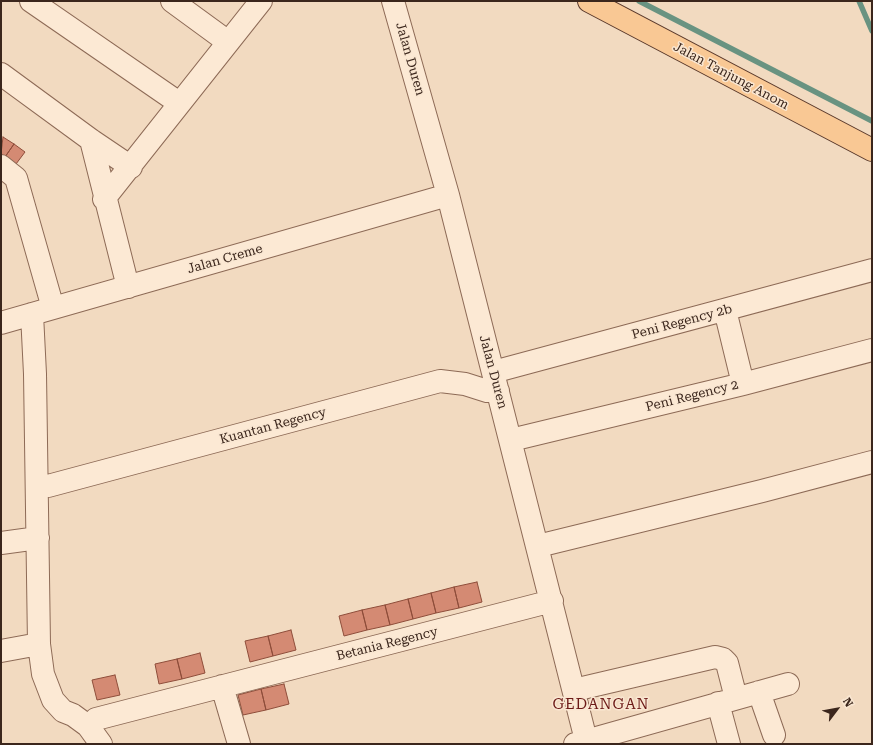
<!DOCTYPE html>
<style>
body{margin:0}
#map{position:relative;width:873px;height:745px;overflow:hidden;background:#f2dac0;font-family:"Roboto Serif",serif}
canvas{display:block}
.frame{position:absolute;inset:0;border:2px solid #3b261c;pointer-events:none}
.north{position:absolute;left:817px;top:689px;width:40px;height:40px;-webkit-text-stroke:3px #f9e6d1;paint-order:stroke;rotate:58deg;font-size:11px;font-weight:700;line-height:16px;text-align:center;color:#3b261c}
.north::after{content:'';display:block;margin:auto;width:14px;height:18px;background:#3b261c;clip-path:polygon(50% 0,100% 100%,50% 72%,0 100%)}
</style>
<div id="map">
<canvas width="873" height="745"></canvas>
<div class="frame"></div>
<div class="north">N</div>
</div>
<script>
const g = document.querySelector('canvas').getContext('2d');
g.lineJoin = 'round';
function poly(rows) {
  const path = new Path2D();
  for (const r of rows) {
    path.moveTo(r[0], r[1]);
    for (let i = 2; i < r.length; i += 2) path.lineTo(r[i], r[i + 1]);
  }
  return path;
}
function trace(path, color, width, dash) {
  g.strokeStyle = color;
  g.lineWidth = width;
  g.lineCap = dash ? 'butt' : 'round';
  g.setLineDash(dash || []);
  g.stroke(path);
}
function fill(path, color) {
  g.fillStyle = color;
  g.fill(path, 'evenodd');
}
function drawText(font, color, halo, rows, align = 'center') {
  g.font = font + ' "Roboto Serif",serif';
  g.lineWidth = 3;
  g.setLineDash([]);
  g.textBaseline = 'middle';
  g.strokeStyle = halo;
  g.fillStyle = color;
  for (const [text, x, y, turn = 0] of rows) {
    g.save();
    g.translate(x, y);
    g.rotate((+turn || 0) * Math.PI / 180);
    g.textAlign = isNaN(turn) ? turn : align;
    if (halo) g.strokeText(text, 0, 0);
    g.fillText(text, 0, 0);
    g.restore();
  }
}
const stream = poly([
 [639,1,872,121],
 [859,1,872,31]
]);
const building = poly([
 [3,137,14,144,5,157,1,154,3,137],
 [14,144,25,152,16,164,5,157,14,144],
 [477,582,482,602,459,608,454,587,477,582],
 [454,587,459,608,436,613,431,593,454,587],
 [431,593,436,613,413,619,408,599,431,593],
 [408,599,413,619,390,625,385,605,408,599],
 [385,605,390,625,367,630,362,610,385,605],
 [362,610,367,630,344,636,339,616,362,610],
 [291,630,296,650,273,656,268,636,291,630],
 [268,636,273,656,250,662,245,641,268,636],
 [200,653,205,673,182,679,177,659,200,653],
 [177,659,182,679,159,684,155,664,177,659],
 [115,675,120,695,97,700,92,680,115,675],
 [284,684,289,704,266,710,261,689,284,684],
 [261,689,266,710,243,715,238,695,261,689]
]);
const minor = poly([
 [31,1,179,103],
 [172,1,228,42],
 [393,1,448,195,587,744],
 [1,74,91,140,131,167],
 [91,140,128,287],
 [1,166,16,178,53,308],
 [104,199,261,1],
 [725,310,743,384],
 [32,314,35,374,39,644,43,674,53,700,63,711,73,715,88,726,101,744],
 [1,323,448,195],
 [493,372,872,270],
 [511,440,743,384,872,350],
 [48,486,440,381,465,384,487,391,498,391],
 [1,543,38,538],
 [538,546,762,491,872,462],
 [1,651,39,644],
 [222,686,239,744],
 [574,690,715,657,723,659,727,663,736,698],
 [759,692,774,735],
 [718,703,729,744],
 [96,719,552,601],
 [575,744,788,684]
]);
const major = poly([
 [589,1,872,150]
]);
const streetNames = [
 ["Jalan Duren",410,59,74],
 ["Jalan Tanjung Anom",731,76,28],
 ["Jalan Creme",225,259,-16],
 ["Peni Regency 2b",682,322,-15],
 ["Jalan Duren",493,372,75],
 ["Peni Regency 2",692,396,-14],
 ["Kuantan Regency",273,426,-15],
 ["Betania Regency",387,644,-14]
];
const quarterNames = [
 ["GEDANGAN",601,705]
];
trace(stream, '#699381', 5.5);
fill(building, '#d48a73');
trace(building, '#8e4d3a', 1);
trace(minor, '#8d6a56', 24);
trace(major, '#5a392b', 24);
trace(minor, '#fce9d4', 22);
trace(major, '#f9c894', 22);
drawText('13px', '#3b261c', '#f9e6d1', streetNames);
g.letterSpacing = '1px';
drawText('15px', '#6c1a17', '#f9e6d1', quarterNames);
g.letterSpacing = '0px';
</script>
